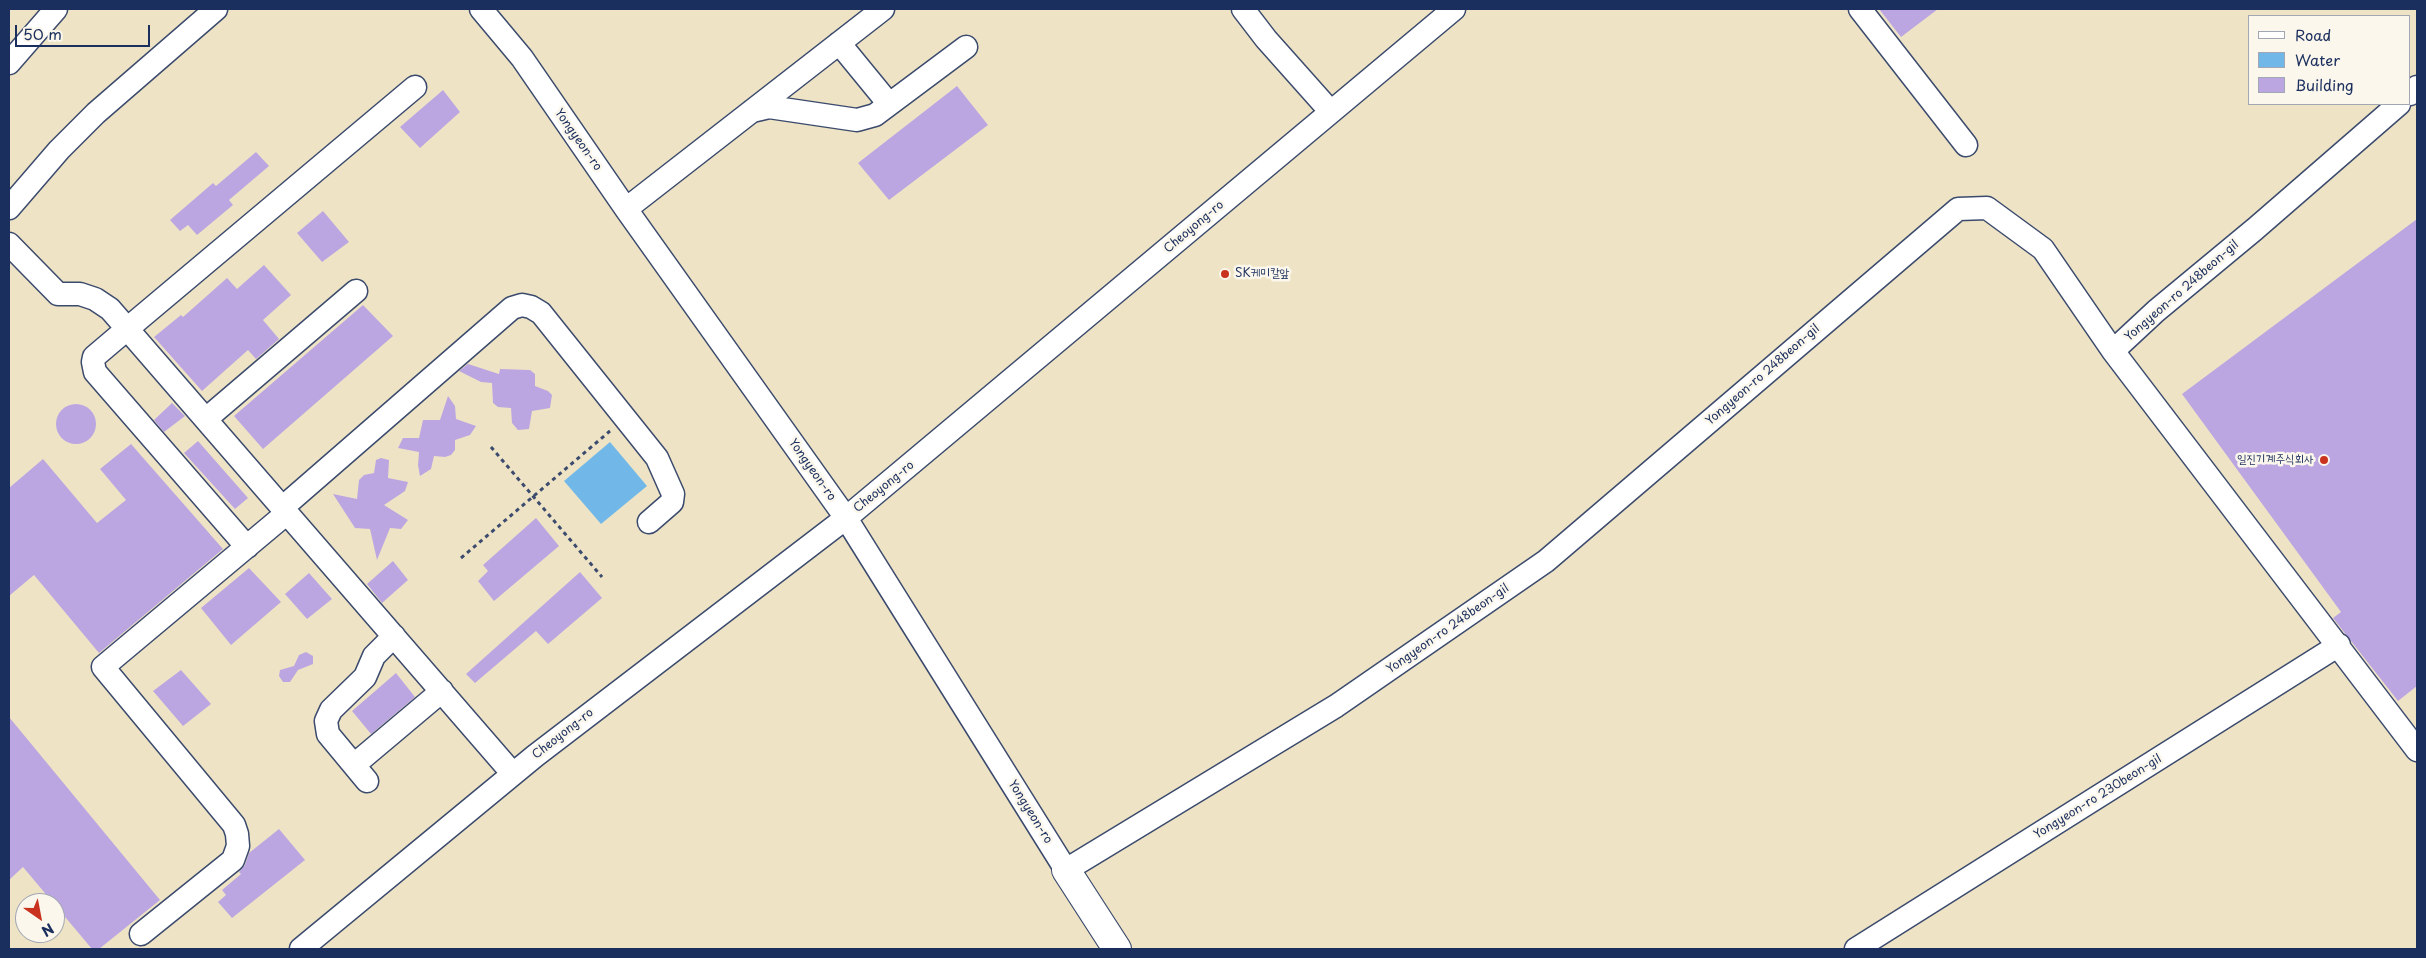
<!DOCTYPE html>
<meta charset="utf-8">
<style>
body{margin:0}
#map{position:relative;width:2426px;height:958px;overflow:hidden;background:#eee4c5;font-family:"Playpen Sans",sans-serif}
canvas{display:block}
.frame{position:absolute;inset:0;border:10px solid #1b2f5e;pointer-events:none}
.legend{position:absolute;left:2248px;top:15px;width:162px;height:90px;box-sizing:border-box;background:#fbf7ec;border:1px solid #a1a7b3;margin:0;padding:6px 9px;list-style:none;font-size:15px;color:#1b2f5e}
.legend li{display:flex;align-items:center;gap:10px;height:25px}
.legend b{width:25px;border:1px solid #a1a7b3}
.north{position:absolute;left:15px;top:893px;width:50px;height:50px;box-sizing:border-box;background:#fbf7ec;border:1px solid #a1a7b3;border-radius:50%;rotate:147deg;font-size:14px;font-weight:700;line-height:20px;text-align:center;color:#1b2f5e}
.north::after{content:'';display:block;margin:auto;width:18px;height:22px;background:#c8321e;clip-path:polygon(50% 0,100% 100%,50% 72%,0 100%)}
.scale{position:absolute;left:15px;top:25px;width:135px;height:22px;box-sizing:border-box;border:2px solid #1b2f5e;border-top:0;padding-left:6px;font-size:15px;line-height:18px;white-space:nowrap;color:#1b2f5e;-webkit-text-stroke:4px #fbf7ec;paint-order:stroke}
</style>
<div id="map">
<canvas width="2426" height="958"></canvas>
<div class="frame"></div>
<ul class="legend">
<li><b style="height:6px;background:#fff"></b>Road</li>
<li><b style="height:14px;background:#71b8e8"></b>Water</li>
<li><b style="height:14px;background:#bca6e1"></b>Building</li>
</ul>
<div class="north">N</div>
<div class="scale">50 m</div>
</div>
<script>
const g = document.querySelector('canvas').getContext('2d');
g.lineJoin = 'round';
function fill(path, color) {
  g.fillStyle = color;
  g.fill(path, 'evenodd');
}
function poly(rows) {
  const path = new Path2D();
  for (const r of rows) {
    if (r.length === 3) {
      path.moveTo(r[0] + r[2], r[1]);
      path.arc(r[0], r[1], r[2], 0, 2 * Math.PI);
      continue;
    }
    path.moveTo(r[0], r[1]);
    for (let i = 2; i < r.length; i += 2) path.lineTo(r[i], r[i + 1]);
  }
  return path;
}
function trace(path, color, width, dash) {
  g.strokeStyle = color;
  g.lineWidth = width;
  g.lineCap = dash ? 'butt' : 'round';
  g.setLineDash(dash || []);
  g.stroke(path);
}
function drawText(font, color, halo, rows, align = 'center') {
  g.font = font + ' "Playpen Sans","Poor Story",sans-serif';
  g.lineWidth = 5;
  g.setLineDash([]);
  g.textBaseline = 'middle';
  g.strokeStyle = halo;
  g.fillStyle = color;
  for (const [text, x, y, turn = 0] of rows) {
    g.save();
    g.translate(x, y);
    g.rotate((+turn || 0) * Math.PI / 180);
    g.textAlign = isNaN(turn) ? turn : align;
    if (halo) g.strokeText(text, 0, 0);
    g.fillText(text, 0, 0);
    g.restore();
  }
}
const water = poly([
 [610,442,647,486,601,524,564,481]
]);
const building = poly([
 [1879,9,1938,9,1901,37],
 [957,86,988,125,889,200,858,163],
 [443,90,460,112,420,148,400,127],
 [256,152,269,166,229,200,233,205,197,235,188,225,180,231,170,220,213,183,216,186],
 [323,211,349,242,322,262,297,233],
 [2417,219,2417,686,2398,701,2333,618,2341,612,2182,394],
 [264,265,291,295,263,320,279,339,256,359,248,350,202,391,154,337,181,315,183,317,227,278,237,289],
 [363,305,393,336,263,449,234,416],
 [468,364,499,374,500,369,530,370,535,374,535,386,548,391,552,395,550,408,532,411,529,429,518,430,512,423,511,408,498,407,493,403,492,383,481,382,459,371],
 [448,396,455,406,456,419,476,426,470,435,455,440,455,450,451,455,445,457,434,456,431,469,420,476,418,465,419,452,398,448,403,438,419,438,423,420,440,420],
 [172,403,185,416,164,432,154,420],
 [76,424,20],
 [198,441,248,498,235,509,184,453],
 [131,444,223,549,99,653,34,575,9,596,9,488,43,459,97,523,126,500,100,469],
 [381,458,389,460,388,478,408,482,405,491,384,505,408,520,401,529,390,528,377,560,370,529,355,528,333,494,357,499,359,480,364,475,374,473,376,460],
 [536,518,559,546,494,601,478,581,488,571,483,565],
 [393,561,408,580,382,603,367,584],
 [249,568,281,602,231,645,201,608],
 [580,572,602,598,548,644,536,631,475,683,466,674],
 [309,573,332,599,307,619,285,594],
 [306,652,313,656,313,664,298,670,290,682,283,682,279,676,280,670,294,666,299,655],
 [181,670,211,704,183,726,153,691],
 [396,673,415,697,371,734,352,711],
 [9,717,160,900,99,949,92,949,23,867,9,880],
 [279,829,305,860,232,918,218,902,226,895,222,890,241,874,239,872,245,865,249,853]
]);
const path = poly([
 [491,447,602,577],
 [461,558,610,431]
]);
const minor = poly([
 [481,9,522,58,626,209,846,518,1066,870,1336,706,1546,561,1958,209,1987,208,2043,249,2113,351,2417,750],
 [1243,9,1266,39,1331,112],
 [1860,9,1966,145],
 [839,43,889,104],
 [9,63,56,9],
 [2410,94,2417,87],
 [752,111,769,107,857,120,875,115,966,47],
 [9,208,59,150,96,113,216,9],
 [626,209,883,9],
 [9,244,58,294,80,294,95,299,110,309,513,774],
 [2113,351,2156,311,2255,229,2399,104],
 [206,419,356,291],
 [282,508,512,308,522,305,531,307,541,313,657,458,673,494,672,502,649,522],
 [247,547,95,372,93,362,94,357,127,329,415,87],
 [354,765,442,691],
 [367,781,328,734,326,721,331,710,365,677,374,656,394,636],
 [141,934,233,860,238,846,237,834,234,825,103,667,287,513],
 [301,949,535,756,846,518,1454,9],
 [1856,949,2339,645]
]);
const major = poly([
 [1066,870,1117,949]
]);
const markers = [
 [1225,274,5,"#c8321e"],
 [2324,460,5,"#c8321e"]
];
const streetNames = [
 ["Yongyeon-ro",578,140,55],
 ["Cheoyong-ro",1194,227,-40],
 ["Yongyeon-ro 248beon-gil",2182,291,-41],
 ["Yongyeon-ro 248beon-gil",1763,375,-41],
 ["Yongyeon-ro",812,470,55],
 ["Cheoyong-ro",884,487,-39],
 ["Yongyeon-ro 248beon-gil",1448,629,-35],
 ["Cheoyong-ro",563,734,-38],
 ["Yongyeon-ro 230beon-gil",2098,797,-32],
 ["Yongyeon-ro",1030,812,58]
];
const poiNames = [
 ["SK케미칼앞",1235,274],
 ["일진기계주식회사",2314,460,"right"]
];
fill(water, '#71b8e8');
fill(building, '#bca6e1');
trace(minor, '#3b4a6d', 25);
trace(major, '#3b4a6d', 30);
trace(path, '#3b4a6d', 3, [4, 4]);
trace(minor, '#fff', 22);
trace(major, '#fff', 28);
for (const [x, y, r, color] of markers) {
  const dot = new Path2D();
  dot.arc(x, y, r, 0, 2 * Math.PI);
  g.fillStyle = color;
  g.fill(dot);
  trace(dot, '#fbf7ec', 2);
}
drawText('12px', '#1b2f5e', '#fbf7ec', streetNames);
drawText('12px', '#1b2f5e', '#fbf7ec', poiNames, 'left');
</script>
